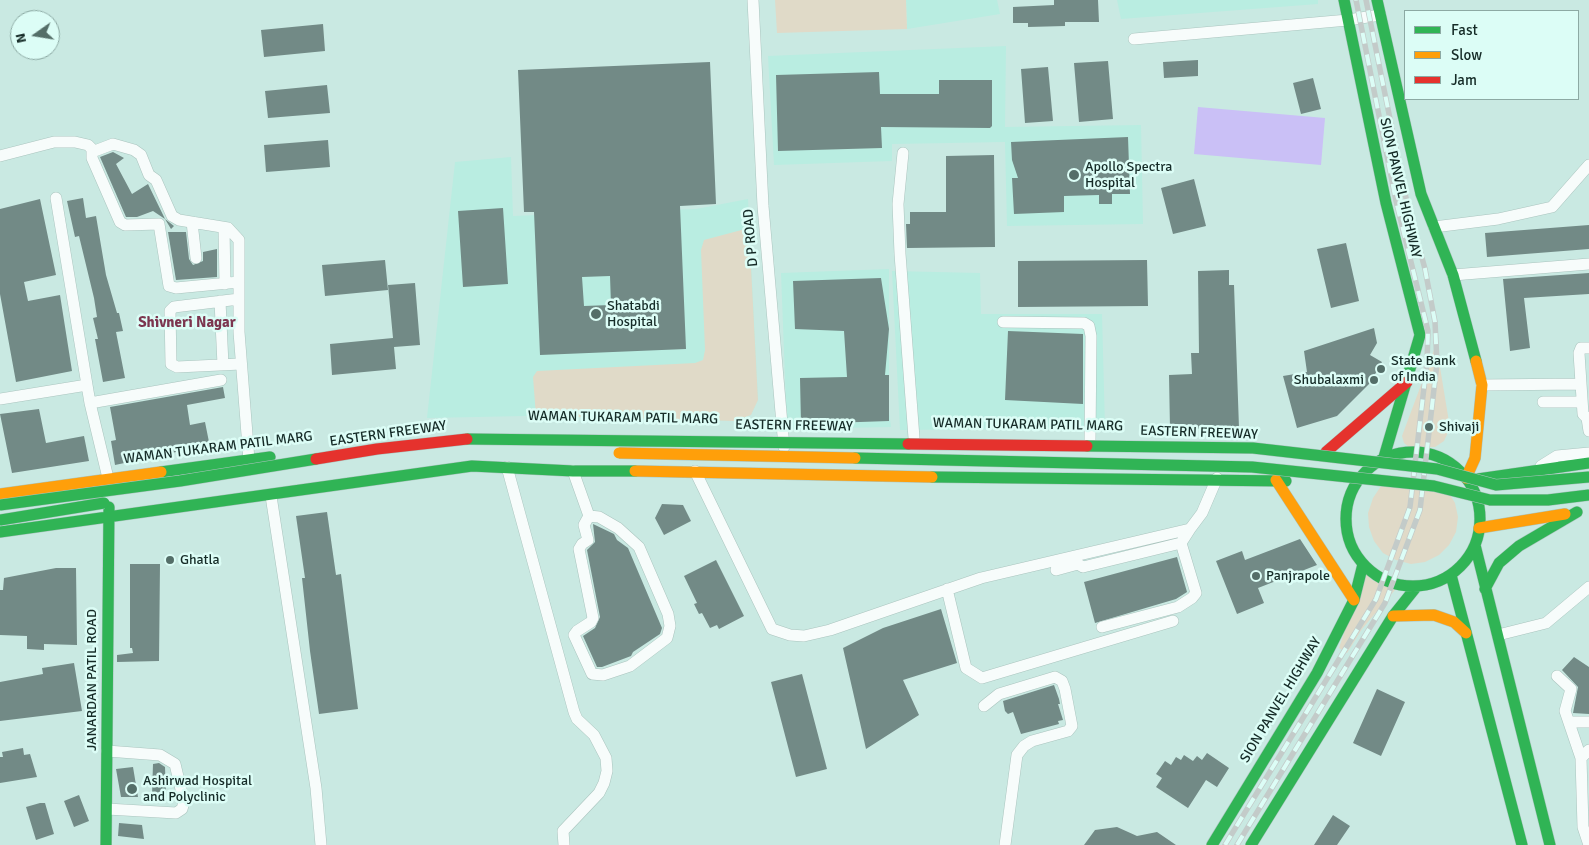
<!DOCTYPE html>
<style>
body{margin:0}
#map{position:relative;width:1589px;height:845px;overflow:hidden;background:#c9e9e2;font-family:Signika,sans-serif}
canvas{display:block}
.legend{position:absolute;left:1404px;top:10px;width:175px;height:90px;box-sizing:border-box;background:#dcfdf6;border:1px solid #8ca9a3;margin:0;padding:6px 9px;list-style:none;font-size:15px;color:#152b27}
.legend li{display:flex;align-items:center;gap:10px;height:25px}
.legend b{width:25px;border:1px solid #8ca9a3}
.north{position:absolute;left:10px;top:10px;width:50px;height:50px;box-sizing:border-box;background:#dcfdf6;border:1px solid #8ca9a3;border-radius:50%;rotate:257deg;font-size:14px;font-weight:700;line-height:20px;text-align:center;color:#152b27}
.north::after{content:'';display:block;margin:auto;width:18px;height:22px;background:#546e68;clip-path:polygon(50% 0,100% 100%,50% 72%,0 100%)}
</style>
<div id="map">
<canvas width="1589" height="845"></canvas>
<ul class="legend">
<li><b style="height:6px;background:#30b455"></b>Fast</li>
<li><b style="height:6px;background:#ff9f0a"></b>Slow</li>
<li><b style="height:6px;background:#e5322d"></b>Jam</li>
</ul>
<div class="north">N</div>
</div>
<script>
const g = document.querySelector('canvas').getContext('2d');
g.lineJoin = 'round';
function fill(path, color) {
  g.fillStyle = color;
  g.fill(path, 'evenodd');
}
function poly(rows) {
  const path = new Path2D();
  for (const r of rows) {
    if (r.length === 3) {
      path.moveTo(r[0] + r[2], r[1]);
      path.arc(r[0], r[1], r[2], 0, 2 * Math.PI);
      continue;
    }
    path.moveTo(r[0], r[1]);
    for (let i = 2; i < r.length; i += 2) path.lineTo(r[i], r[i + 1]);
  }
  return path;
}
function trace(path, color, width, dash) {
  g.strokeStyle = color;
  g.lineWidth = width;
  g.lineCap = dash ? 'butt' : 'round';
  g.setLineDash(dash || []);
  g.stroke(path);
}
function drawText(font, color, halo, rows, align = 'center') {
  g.font = font + ' Signika,sans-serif';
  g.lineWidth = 5;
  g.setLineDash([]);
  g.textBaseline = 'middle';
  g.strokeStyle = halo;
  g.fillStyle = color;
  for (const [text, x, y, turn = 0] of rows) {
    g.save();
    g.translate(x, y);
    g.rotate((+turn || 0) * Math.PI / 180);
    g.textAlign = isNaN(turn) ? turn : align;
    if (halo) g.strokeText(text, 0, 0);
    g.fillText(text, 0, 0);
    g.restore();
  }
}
const built = poly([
 [906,0,997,0,1000,14,907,29],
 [1117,0,1318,0,1318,4,1121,19],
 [1006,46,1005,127,1141,125,1143,224,1007,226,1005,142,892,144,892,161,774,165,768,56],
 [511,157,513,216,696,209,748,199,758,400,751,415,734,421,525,416,427,418,455,162],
 [889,269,889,411,891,427,787,429,781,273],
 [892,271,980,273,981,314,1102,314,1105,428,900,430]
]);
const green = poly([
 [775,0,906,0,907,29,777,33],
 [749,228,758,400,751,415,734,421,536,416,533,377,537,371,695,363,703,360,705,350,701,250,704,240],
 [1437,349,1450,428,1444,441,1435,447,1409,447,1404,443,1402,436,1434,350],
 [1381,486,1447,490,1455,503,1458,517,1456,532,1449,545,1439,555,1425,562,1411,564,1396,560,1383,553,1374,541,1369,527,1368,513,1373,498],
 [1365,571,1372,580,1395,590,1362,629,1347,653,1339,648]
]);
const water = poly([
 [1198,107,1325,118,1321,165,1194,154]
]);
const building = poly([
 [1054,0,1098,0,1099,22,1065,22,1065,26,1028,27,1028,23,1013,23,1013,7,1054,5],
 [323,24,325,51,264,57,261,30],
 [1198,60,1198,76,1164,78,1163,62],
 [1108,61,1113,119,1079,122,1074,63],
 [710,62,716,204,680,206,686,349,540,355,534,212,524,212,518,70],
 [610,276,611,305,584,306,582,277],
 [1048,67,1053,121,1025,123,1021,69],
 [879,72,880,94,939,94,939,80,992,80,992,126,990,128,881,127,882,148,778,151,776,75],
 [1313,78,1321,109,1301,114,1293,83],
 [327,85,330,113,268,118,265,91],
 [1128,137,1130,194,1112,194,1112,204,1099,204,1099,195,1064,196,1064,212,1014,214,1012,178,1018,178,1012,160,1011,142],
 [328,140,330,167,266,172,264,145],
 [113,152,124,158,116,164,132,194,148,184,165,219,174,226,171,229,165,219,153,211,137,217,126,217,100,157],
 [994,155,995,247,907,248,906,224,910,224,910,212,946,212,946,156],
 [1194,179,1206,226,1173,234,1161,188],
 [83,198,86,218,96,216,106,275,117,313,119,313,123,331,116,332,125,378,103,382,95,339,98,339,93,318,97,317,94,298,79,236,75,237,67,201],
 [40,199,56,275,24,282,28,301,60,295,72,371,16,382,0,294,0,209],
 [503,208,508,284,463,287,458,211],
 [1589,225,1589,249,1487,257,1485,233],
 [168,232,186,232,189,259,193,265,203,261,203,252,217,249,217,277,176,280],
 [1346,243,1359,301,1331,308,1317,249],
 [385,260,388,290,325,296,322,265],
 [1147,260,1148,306,1018,307,1018,261],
 [1229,270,1229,285,1234,285,1239,428,1170,429,1169,375,1192,374,1191,353,1199,353,1198,271],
 [1589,273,1589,294,1524,298,1530,348,1510,351,1503,279],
 [881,278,889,329,885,375,889,375,889,421,801,424,800,378,847,377,844,331,795,329,793,281],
 [415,283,420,345,394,347,396,369,332,375,330,344,393,338,388,285],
 [1374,328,1377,343,1370,355,1382,362,1370,383,1337,416,1297,428,1283,376,1307,372,1304,351],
 [1008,331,1083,334,1083,404,1005,400],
 [223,387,225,398,187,405,190,425,205,422,210,447,195,450,195,448,115,465,111,441,116,440,110,407],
 [39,409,46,443,84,436,89,461,12,473,0,414],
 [662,504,683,505,691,521,664,535,655,518],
 [327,512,336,575,341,574,358,709,319,714,310,651,302,578,305,578,296,516],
 [593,524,614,534,617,540,628,548,662,628,660,634,633,652,631,656,602,667,597,667,583,636,595,628,600,617,587,550,595,542],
 [1300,539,1317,565,1258,588,1264,603,1237,614,1216,561,1242,551,1245,560],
 [1177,557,1187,592,1176,599,1095,623,1084,582],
 [716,560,744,616,719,629,717,625,710,628,702,613,699,614,694,604,697,603,684,576],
 [130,564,160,564,159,661,117,662,117,655,133,653,132,648,130,648],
 [56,568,76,568,77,645,44,644,44,650,27,649,27,636,0,635,0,590,3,590,4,578],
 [941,609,957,663,903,680,919,715,866,749,843,648,883,628],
 [1574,657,1589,667,1589,714,1573,713,1578,687,1562,670],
 [74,663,82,711,0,721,0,682,43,674,42,668],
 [802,674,827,769,796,777,771,682],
 [1054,685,1059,699,1060,704,1058,704,1063,720,1058,721,1059,724,1021,734,1013,712,1008,714,1005,711,1003,701],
 [1377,689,1405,702,1381,756,1353,743],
 [23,748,24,755,30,754,37,777,0,783,0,757,3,757,2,752],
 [1207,753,1229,768,1217,787,1206,780,1188,808,1156,787,1162,778,1156,774,1165,761,1171,765,1176,757,1181,760,1184,755,1193,761,1197,756,1202,760],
 [159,763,165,767,166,795,152,796,153,764],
 [133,767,138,797,121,797,116,769],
 [79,795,89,821,74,827,64,801],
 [40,803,45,803,54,834,36,840,26,807],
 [1333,815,1350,826,1337,845,1314,845],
 [119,823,142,825,144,839,118,836],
 [1117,827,1137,836,1157,832,1176,845,1084,845,1095,830]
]);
const street = poly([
 [753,0,763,206,784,447],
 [1134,39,1348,20,1380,15],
 [903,153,898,204,900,254,914,438],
 [0,156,54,142,75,142,88,145,94,151],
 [56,198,90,403,108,478],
 [192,222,196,258],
 [1434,227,1498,219,1552,207,1589,165],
 [224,228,225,284],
 [1453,275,1589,264],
 [239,282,176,288,169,286,159,224,125,225,120,222,92,158,92,152,113,144,134,150,141,155,149,175,156,180,172,216,179,220,228,228,239,240,239,332,249,460],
 [239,299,174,307,170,311,171,364,177,367,241,364],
 [220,301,223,365],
 [1003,322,1084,323,1089,326,1091,336,1090,442],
 [1589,348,1581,348,1579,353,1583,414,1587,418,1589,431],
 [1482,385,1581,384],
 [0,399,87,385],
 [1543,402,1582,402],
 [90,403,221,380],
 [1541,466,1557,456,1589,453],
 [507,467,574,712,577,719,594,735,606,758,607,771,604,783,599,793,563,831,564,845],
 [573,471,589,516,599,517,618,528,639,547,668,614,670,626,667,638,630,666,603,675,592,674,574,635,577,631,591,622,593,618,579,549,582,544,588,540,584,525,589,516],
 [695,471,772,629,790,635,804,636,830,630,981,578,1190,529,1202,513,1217,478],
 [271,496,316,788,321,845],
 [1056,570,1078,564,1083,567,1181,543],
 [947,589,966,668,982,678,1173,621],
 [1102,627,1178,607,1192,598,1196,593,1181,543,1190,529],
 [1498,635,1546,623,1589,587],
 [1557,676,1571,689,1565,711,1581,758],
 [984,706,999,694,1055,677,1062,681,1065,689,1072,726,1068,731,1032,741,1024,746,1017,755,1005,845],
 [1569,722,1589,722],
 [107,809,176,813,182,809,184,802,175,764,160,755,107,751],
 [1589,845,1583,827,1581,758,1589,750]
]);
const fast = poly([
 [1344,0,1386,203,1420,335,1384,457],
 [1377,0,1421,194,1453,275,1476,361],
 [1413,519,67],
 [161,472,270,457],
 [932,477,1286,481],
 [1478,479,1589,463],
 [0,532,472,466,573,471,635,471],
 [1475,545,1550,845],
 [1451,575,1522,845],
 [1485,589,1499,563,1519,546,1577,512],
 [106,845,109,507],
 [1212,845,1317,673,1354,600,1363,564],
 [1251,845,1393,616,1417,586]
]);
const slow = poly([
 [635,471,932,477],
 [1466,478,1475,458,1482,385,1476,361],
 [1276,480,1354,600],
 [0,494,161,472],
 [1479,528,1565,514],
 [1393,616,1434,615,1454,622,1466,633]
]);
const jam = poly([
 [1326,452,1407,382]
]);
const rail = poly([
 [1225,845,1376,599,1410,507,1427,362,1428,331,1396,201,1356,0],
 [1237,845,1385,603,1420,510,1437,363,1435,322,1425,269,1406,198,1366,0]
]);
const fastBridge = poly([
 [467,439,908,444],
 [1087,446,1253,448,1437,469,1496,485,1589,477],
 [855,458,1252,467,1434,486,1490,500,1548,500,1589,495],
 [0,505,180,481,316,459],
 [0,520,104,503]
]);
const slowBridge = poly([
 [619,453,855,458]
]);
const jamBridge = poly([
 [908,444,1087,446],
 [316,459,377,449,467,439]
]);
const markers = [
 [1074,175,6,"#546e68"],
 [596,314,6,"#546e68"],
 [1381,369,5,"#546e68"],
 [1374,380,5,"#546e68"],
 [1429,427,5,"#546e68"],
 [170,560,5,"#546e68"],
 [1256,576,5,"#546e68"],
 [132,789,6,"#546e68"]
];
const poiNames = [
 ["Apollo Spectra",1085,167],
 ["Hospital",1085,183],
 ["Shatabdi",607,306],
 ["Hospital",607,322],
 ["State Bank",1391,361],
 ["of India",1391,377],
 ["Shubalaxmi",1364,380,"right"],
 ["Shivaji",1439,427],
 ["Ghatla",180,560],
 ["Panjrapole",1266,576],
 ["Ashirwad Hospital",143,781],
 ["and Polyclinic",143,797]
];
const streetNames = [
 ["SION PANVEL HIGHWAY",1400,188,77],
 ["D P ROAD",751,238,-95],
 ["WAMAN TUKARAM PATIL MARG",623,418,1],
 ["WAMAN TUKARAM PATIL MARG",1028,425,1],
 ["EASTERN FREEWAY",794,426,1],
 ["EASTERN FREEWAY",1199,433,2],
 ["EASTERN FREEWAY",388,434,-8],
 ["WAMAN TUKARAM PATIL MARG",218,448,-7],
 ["JANARDAN PATIL ROAD",92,680,-90],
 ["SION PANVEL HIGHWAY",1281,700,-59]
];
const neighbourhoodNames = [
 ["Shivneri Nagar",187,323]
];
fill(built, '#b9ede1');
fill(green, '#e0dac8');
fill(water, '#cac0f6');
fill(building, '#728a86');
trace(street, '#aac4be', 12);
trace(fast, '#aac4be', 12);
trace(slow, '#aac4be', 12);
trace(jam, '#aac4be', 12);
trace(street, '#f7fcfb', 11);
trace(fast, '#30b455', 11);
trace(slow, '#ff9f0a', 11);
trace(jam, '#e5322d', 11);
trace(rail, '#c3cbc9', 5.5);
trace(rail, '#dcfdf6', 4, [11]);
trace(fastBridge, '#aac4be', 12, []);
trace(slowBridge, '#aac4be', 12, []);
trace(jamBridge, '#aac4be', 12, []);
trace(fastBridge, '#30b455', 11);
trace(slowBridge, '#ff9f0a', 11);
trace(jamBridge, '#e5322d', 11);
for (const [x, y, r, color] of markers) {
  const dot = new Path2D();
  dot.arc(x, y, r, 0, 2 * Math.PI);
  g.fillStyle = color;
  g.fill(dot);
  trace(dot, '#dcfdf6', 2);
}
drawText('14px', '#152b27', '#dcfdf6', poiNames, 'left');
drawText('14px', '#152b27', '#dcfdf6', streetNames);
drawText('bold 15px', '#7c364f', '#dcfdf6', neighbourhoodNames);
</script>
